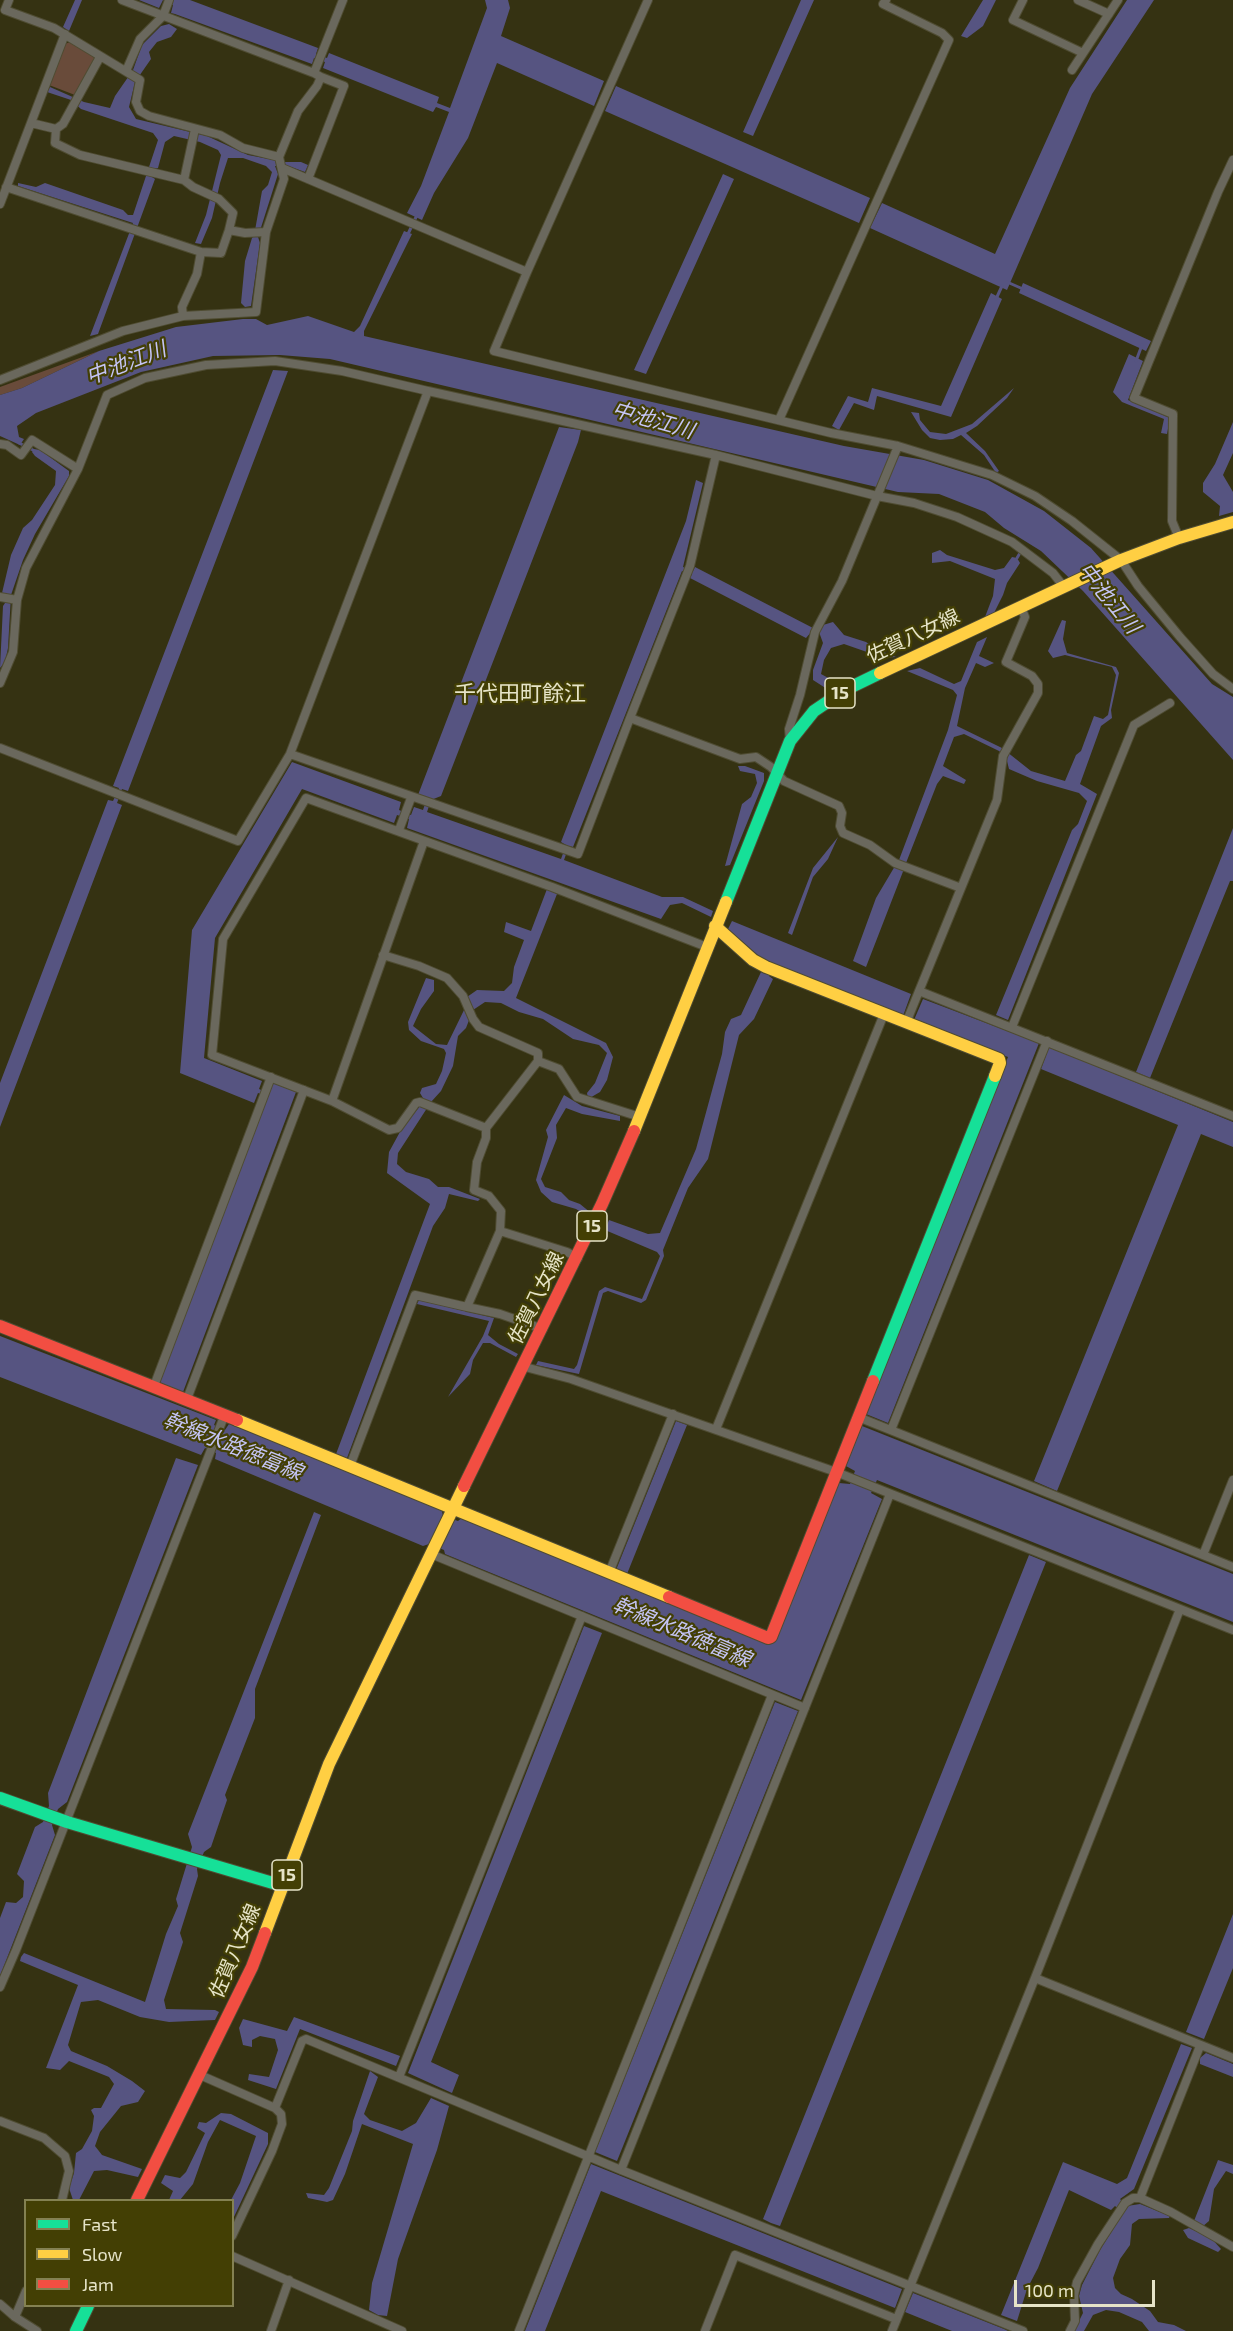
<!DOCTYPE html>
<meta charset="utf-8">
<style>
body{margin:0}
#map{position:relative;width:1233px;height:2331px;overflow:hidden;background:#353212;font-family:"Exo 2",sans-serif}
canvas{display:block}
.legend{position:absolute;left:24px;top:2199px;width:210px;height:108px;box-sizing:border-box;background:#433f04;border:2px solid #848152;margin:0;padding:8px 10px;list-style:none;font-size:18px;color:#e6e4c8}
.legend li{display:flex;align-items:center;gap:12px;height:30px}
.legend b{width:30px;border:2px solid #848152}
.scale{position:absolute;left:1014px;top:2280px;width:141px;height:27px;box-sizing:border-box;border:3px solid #e6e4c8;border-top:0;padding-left:8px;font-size:18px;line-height:21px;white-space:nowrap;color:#e6e4c8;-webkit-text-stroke:4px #433f04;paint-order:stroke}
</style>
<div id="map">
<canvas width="1233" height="2331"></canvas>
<ul class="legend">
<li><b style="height:8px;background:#16e098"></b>Fast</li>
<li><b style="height:8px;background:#ffcf43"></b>Slow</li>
<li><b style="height:8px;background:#f24e42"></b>Jam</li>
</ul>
<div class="scale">100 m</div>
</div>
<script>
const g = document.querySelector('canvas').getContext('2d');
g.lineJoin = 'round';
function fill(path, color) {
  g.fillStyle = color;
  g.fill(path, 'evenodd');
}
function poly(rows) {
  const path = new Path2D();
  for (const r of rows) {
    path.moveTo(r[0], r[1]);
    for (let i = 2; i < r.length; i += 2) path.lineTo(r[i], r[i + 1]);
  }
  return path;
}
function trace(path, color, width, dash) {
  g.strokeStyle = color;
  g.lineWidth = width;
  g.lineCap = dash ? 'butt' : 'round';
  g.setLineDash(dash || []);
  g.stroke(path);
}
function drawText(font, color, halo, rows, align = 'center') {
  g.font = font + ' "Exo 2","Noto Sans JP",sans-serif';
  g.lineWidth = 4.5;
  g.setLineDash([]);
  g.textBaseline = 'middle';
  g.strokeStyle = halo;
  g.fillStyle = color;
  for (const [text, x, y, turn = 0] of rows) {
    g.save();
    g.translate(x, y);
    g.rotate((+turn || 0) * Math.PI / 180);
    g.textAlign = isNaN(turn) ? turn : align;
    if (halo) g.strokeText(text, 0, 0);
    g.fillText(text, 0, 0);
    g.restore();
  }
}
const green = poly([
 [71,42,95,58,75,95,49,85,64,44],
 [99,351,22,388,0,395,0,387]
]);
const water = poly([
 [75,0,82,0,69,31,63,27],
 [139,0,190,0,318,48,316,54,327,58,329,53,439,97,437,103,450,108,487,8,485,0,508,0,510,8,501,36,604,81,594,106,497,63,468,138,434,193,422,220,407,213,421,186,449,112,436,107,433,112,323,68,325,62,314,58,312,64,175,14,171,13,173,5,163,0,159,8],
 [801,0,814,0,753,136,743,132],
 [983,0,996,0,983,26,967,38,961,36],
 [1127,0,1154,0,1092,94,1007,290,870,228,882,203,995,254,1070,88],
 [169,24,177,29,171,37,157,42,149,52,151,59,135,82,129,107,136,119,207,136,248,155,285,162,301,162,308,165,305,172,288,166,275,166,278,174,258,237,260,243,251,306,245,307,241,303,245,261,252,238,254,236,262,191,268,185,272,172,266,166,243,158,228,158,220,183,212,218,201,244,195,243,206,215,221,155,218,150,200,142,174,136,165,142,158,168,154,169,152,177,155,179,98,334,90,336,133,223,18,186,18,183,36,187,45,183,123,210,128,215,133,215,158,140,153,133,81,109,71,100,47,92,50,87,84,102,110,108,115,96,133,70,142,45,161,26],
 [616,86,870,198,859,223,605,111],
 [723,174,734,179,646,374,634,370],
 [404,231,412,234,364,331,364,336,844,446,924,460,988,480,1044,511,1091,548,1212,684,1233,697,1233,760,1083,591,1041,551,1004,528,985,512,939,494,898,492,330,359,280,355,213,356,141,372,36,413,17,426,19,437,24,439,20,445,0,436,0,395,22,388,99,351,176,327,243,319,256,319,267,325,308,316,354,332,360,326],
 [1023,283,1151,341,1146,351,1019,293],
 [991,293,1002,299,951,417,877,396,874,410,854,403,839,430,832,426,848,396,868,402,872,388,941,406],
 [1129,354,1143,361,1128,400,1170,418,1167,434,1161,433,1164,419,1122,402,1113,392],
 [273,370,288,371,128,791,122,789,117,803,122,805,0,1127,0,1083,108,800,113,801,119,788,113,786],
 [1014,388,1007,398,977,426,966,433,985,451,999,471,996,473,984,455,961,435,953,439,940,440,930,438,922,430,911,412,919,413,920,420,930,432,946,434,972,424],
 [1233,422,1233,453,1223,475,1233,492,1233,512,1219,516,1220,506,1203,492,1203,483,1215,464],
 [559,427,581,430,578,442,441,796,431,800,427,812,561,859,566,845,561,842,686,521,696,480,703,483,683,567,693,571,695,567,813,628,833,622,844,635,866,642,876,649,896,657,884,658,844,644,831,648,824,660,821,674,832,680,833,688,827,689,813,680,813,670,823,643,819,632,813,630,806,638,690,578,692,574,682,571,573,847,569,846,564,860,662,897,683,897,713,911,711,917,682,903,670,905,661,919,407,828,409,819,397,815,394,823,302,789,215,938,204,1058,262,1081,259,1089,268,1093,273,1083,296,1092,183,1392,159,1383,267,1096,258,1093,254,1103,180,1073,192,930,292,762,401,802,399,810,411,815,414,807,423,810,427,798,418,795],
 [34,449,40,450,69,471,69,476,35,534,23,560,11,595,8,648,5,662,0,668,3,606,7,600,2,593,11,555,23,528,32,520,55,485,56,471,35,456,32,452],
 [940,550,947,555,995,570,1004,568,1012,557,1017,558,1020,563,1007,583,1003,595,994,613,985,617,993,596,995,579,950,561,932,563,932,553],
 [1062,620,1066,621,1063,639,1067,653,1116,667,1119,673,1111,710,1112,718,1101,726,1080,784,1097,794,1008,1020,996,1015,1072,830,1078,824,1087,801,1079,793,1037,781,1009,769,1006,757,999,751,964,734,954,737,943,766,966,780,964,784,943,776,937,784,906,863,899,860,948,730,957,695,953,690,907,671,920,668,954,684,961,681,977,642,987,637,979,656,994,663,985,667,976,663,965,688,957,726,1002,748,1031,771,1065,781,1076,755,1081,751,1094,716,1103,719,1108,715,1116,675,1112,667,1065,655,1053,658,1048,651],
 [738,766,745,766,764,773,764,781,730,865,725,866,742,804,751,797,757,783,755,774,740,771],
 [1233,828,1233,881,1230,881,1150,1078,1136,1072],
 [838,837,828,859,813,877,792,935,788,933,813,868],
 [895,866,904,869,866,967,853,961,876,898],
 [547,889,557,894,516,998,606,1043,613,1057,607,1080,600,1092,588,1099,587,1093,595,1083,607,1053,599,1045,573,1039,543,1019,519,1012,501,1003,485,1002,473,1010,466,1028,458,1036,453,1066,441,1091,431,1102,398,1153,397,1164,406,1172,429,1179,438,1187,449,1187,480,1199,478,1201,449,1194,445,1208,433,1226,347,1458,336,1454,430,1204,387,1173,389,1152,401,1130,420,1106,423,1098,420,1093,422,1088,436,1084,442,1071,446,1053,444,1049,421,1041,409,1030,408,1022,426,978,434,980,434,991,421,1009,413,1026,436,1044,447,1045,464,1010,467,997,477,990,504,991,512,983,514,967,524,940,504,932,506,922,531,931],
 [732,921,911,994,903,1016,774,965,769,976,773,979,754,1019,739,1035,708,1159,688,1188,663,1250,664,1256,646,1300,641,1303,608,1291,603,1293,579,1374,536,1365,538,1361,574,1369,577,1365,599,1291,605,1287,642,1299,660,1256,657,1252,605,1230,609,1220,648,1234,660,1233,696,1149,722,1054,725,1032,731,1019,741,1015,761,972,765,974,770,963,759,956,728,929],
 [923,999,1039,1043,888,1423,866,1414,1008,1057,914,1020],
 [1049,1047,1233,1122,1233,1147,1201,1134,1057,1491,1034,1481,1178,1125,1041,1069],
 [564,1095,582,1106,620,1116,620,1121,582,1114,566,1108,556,1125,557,1138,541,1179,545,1187,561,1192,569,1200,580,1204,591,1213,589,1217,576,1209,552,1202,541,1192,536,1180,548,1137,546,1130],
 [419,1300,494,1318,488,1335,499,1344,518,1354,516,1357,490,1343,483,1343,473,1360,470,1374,448,1397,483,1336,489,1321,417,1304],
 [0,1336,216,1420,214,1425,225,1430,229,1424,441,1507,443,1516,458,1521,463,1517,772,1644,839,1483,850,1484,855,1471,846,1466,862,1426,1233,1574,1233,1622,877,1480,871,1493,882,1499,801,1700,445,1554,444,1550,429,1544,423,1546,215,1459,216,1453,205,1448,201,1455,0,1377],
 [676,1421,687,1425,627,1574,616,1570],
 [176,1458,198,1465,67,1802,58,1809,52,1825,55,1835,0,1976,0,1918,6,1902,16,1903,23,1897,24,1881,17,1874,35,1827,43,1822,49,1806,48,1793],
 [314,1512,321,1515,255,1689,255,1718,225,1795,227,1800,211,1847,204,1852,197,1869,198,1876,180,1933,183,1942,164,2000,166,2009,215,2010,219,2012,215,2020,169,2022,140,2017,98,2000,81,2002,68,2045,71,2051,107,2066,132,2081,145,2091,138,2102,121,2106,100,2132,95,2146,102,2155,142,2169,138,2177,107,2170,94,2171,79,2200,73,2200,69,2188,74,2173,76,2153,82,2149,92,2131,94,2116,91,2110,94,2108,101,2108,114,2084,109,2077,69,2061,60,2070,46,2068,78,1985,20,1961,21,1957,24,1953,145,2002,166,1934,178,1906,176,1899,192,1847,188,1834],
 [1029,1555,1046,1562,780,2226,771,2223,763,2219],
 [584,1626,602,1633,431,2062,459,2075,452,2093,408,2073],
 [775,1702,798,1711,617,2161,595,2152],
 [1233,1914,1233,1968,1204,2039,1186,2032],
 [294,2017,400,2056,396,2066,300,2029,276,2089,248,2080,249,2074,269,2077,278,2050,275,2039,260,2036,252,2040,252,2047,243,2045,239,2028,243,2019,287,2031],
 [1181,2044,1192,2048,1134,2189,1120,2199,1127,2206,1140,2204,1170,2216,1169,2218,1139,2219,1132,2224,1130,2245,1120,2259,1113,2278,1115,2288,1121,2294,1132,2299,1150,2311,1158,2322,1174,2325,1186,2331,1149,2331,1142,2322,1119,2312,1106,2310,1093,2315,1084,2331,1074,2331,1083,2313,1079,2296,1082,2285,1100,2250,1123,2213,1115,2206,1111,2210,1069,2190,1038,2268,1027,2289,1017,2321,1001,2315,1063,2162,1117,2184,1127,2178],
 [1206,2053,1233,2064,1233,2077,1200,2064,1200,2058],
 [370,2071,378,2077,364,2114,370,2120,402,2131,416,2123,431,2098,449,2106,437,2150,398,2259,387,2316,378,2315,369,2310,372,2283,413,2144,362,2124,345,2174,333,2200,327,2202,308,2198,306,2193,324,2195,329,2188,352,2131,353,2121],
 [221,2113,231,2114,268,2133,268,2144,233,2219,232,2200,231,2200,240,2183,256,2136,220,2120,208,2142,193,2184,180,2200,169,2200,173,2191,161,2183,165,2175,180,2178,186,2172,205,2133,197,2128,199,2122,206,2123],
 [1218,2160,1233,2165,1233,2174,1226,2171,1214,2189,1209,2221,1202,2227,1194,2221],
 [591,2164,902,2289,895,2308,601,2191,545,2331,525,2331],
 [1189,2228,1211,2238,1221,2249,1218,2252,1188,2238,1183,2230],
 [913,2293,1004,2329,1008,2331,952,2331,905,2312]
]);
const stream = poly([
 [408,234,417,215],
 [1007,282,1023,289],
 [996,299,1002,286],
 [1136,361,1142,345],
 [19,443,33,450],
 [1017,558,1020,553]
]);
const street = poly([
 [9,0,5,10,54,28,140,80,136,102,140,111,149,116,220,135,243,148,279,157],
 [122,0,314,73],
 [648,0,527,272,494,351,831,433,898,446,992,475,1035,496,1072,521,1121,560,1138,586,1180,637,1213,674,1233,689],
 [1023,0,1013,20,1083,53],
 [1078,0,1109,14],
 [1072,70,1118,0],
 [126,71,140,39,163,16,169,0],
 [31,123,56,129,63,124,100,57],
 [56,129,55,143,80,155,184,180,195,129],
 [282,168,527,272],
 [308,179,344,86,321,77],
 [184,180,193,187,219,199,233,213,229,230,221,253,201,252],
 [6,187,201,252,197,274,182,307,183,316],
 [0,204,65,34],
 [229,230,245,233,266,232],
 [0,380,123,331,183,316,256,312,266,232,284,179,279,157,298,111,317,86,321,77,314,73,343,0],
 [428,391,716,455,877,496,914,503,957,517,1012,542,1053,573,1064,587],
 [779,420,949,40,942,33,883,4,886,0],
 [0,444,7,445,21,455,32,440,78,469],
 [1179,538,1172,521,1173,414,1134,398,1218,192,1233,160],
 [0,597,17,600],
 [0,683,13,652,17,600,26,568,78,469,107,395,145,378,206,365,275,361,342,371,428,391,290,754,238,841,0,748],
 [630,718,690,566,716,455],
 [790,741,789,729,800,695,815,632,842,581,898,446],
 [290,754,578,854,630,718,740,759,756,757,771,767,784,781,839,806,842,813,840,826,843,833,870,845,895,863,961,888],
 [399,830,411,798],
 [383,955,419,966,447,978,463,996,473,1019,479,1027,538,1053,538,1061],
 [919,991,1233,1116],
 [906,1023,997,800,1003,756,1038,693,1038,684,1032,676,1006,662,1025,617,1021,607],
 [1012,1027,1134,725,1170,703],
 [332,1101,424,841],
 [640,1117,577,1097,559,1069,538,1061,486,1128,420,1102,416,1103,398,1128,389,1130,332,1101,212,1055,223,939,306,798,552,887,707,947],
 [500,1231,567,1252,578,1258],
 [467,1307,500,1314,543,1329],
 [525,1367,571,1379,836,1472,1233,1630],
 [154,1386,271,1077],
 [187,1399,304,1090],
 [858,1417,1233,1567],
 [716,1429,884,1014],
 [891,1430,1047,1041],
 [350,1466,415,1295,467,1307,500,1231,501,1211,489,1196,474,1190,477,1162,486,1138,486,1128],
 [431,1554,805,1708],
 [1203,1555,1233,1480],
 [609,1573,673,1414],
 [1035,1978,1233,2058],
 [0,1987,16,1950,225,1414],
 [200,2075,275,2108],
 [399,2077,582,1616],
 [0,2121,44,2138,65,2156,69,2171,62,2200],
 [621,2170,890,1494],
 [1140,2198,1200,2046],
 [232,2236,272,2151,282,2124,281,2114,275,2108,302,2041,306,2039,621,2170,1023,2331],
 [232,2256,402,2331],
 [0,2304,15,2317,37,2331],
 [15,2317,26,2291],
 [271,2331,289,2280],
 [519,2331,772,1695],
 [705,2331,735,2255,896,2319],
 [892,2331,1035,1978,1180,1609],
 [1070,2331,1075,2321,1074,2295,1077,2282,1098,2244,1125,2203,1133,2198,1140,2198,1171,2212,1233,2247]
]);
const fast = poly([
 [726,902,790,741,814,711,845,690,880,673],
 [873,1381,995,1076],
 [0,1798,67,1822,283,1886],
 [76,2331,88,2306]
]);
const slow = poly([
 [880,673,1121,560,1179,538,1233,522],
 [715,926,753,960,766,967,999,1059,1000,1063,995,1076],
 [634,1131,726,902],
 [237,1420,669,1597],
 [265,1933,329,1764,464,1486]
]);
const jam = poly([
 [0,1326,237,1420],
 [464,1486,602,1204,634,1131],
 [669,1597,768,1638,771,1637,873,1381],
 [137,2200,252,1967,265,1933]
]);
const shields = [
 [840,693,30],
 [592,1226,30],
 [287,1875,30]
];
const shieldNames = [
 ["15",840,693],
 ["15",592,1226],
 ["15",287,1875]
];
const streetNames = [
 ["佐賀八女線",913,636,-25],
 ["佐賀八女線",536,1298,-64],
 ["佐賀八女線",235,1951,-67]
];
const waterNames = [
 ["中池江川",126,363,-21],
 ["中池江川",653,420,16],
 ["中池江川",1109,598,51],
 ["幹線水路徳富線",233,1446,22],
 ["幹線水路徳富線",682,1632,23]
];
const quarterNames = [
 ["千代田町餘江",520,694]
];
fill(green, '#694b3a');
fill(water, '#565481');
trace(stream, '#565481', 3);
trace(street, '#4f4c32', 10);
trace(fast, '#4f4c32', 14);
trace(slow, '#4f4c32', 14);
trace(jam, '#4f4c32', 14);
trace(street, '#6a685d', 8);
trace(fast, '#16e098', 12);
trace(slow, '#ffcf43', 12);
trace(jam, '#f24e42', 12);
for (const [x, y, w] of shields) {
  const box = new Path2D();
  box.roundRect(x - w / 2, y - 15, w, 30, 4.5);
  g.fillStyle = '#433f04';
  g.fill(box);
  trace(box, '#e6e4c8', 1.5);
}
drawText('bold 18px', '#e6e4c8', null, shieldNames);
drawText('20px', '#e6e4c8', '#433f04', streetNames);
drawText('italic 21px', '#c4c4f5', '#433f04', waterNames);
drawText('22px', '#e6e4c8', '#433f04', quarterNames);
</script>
